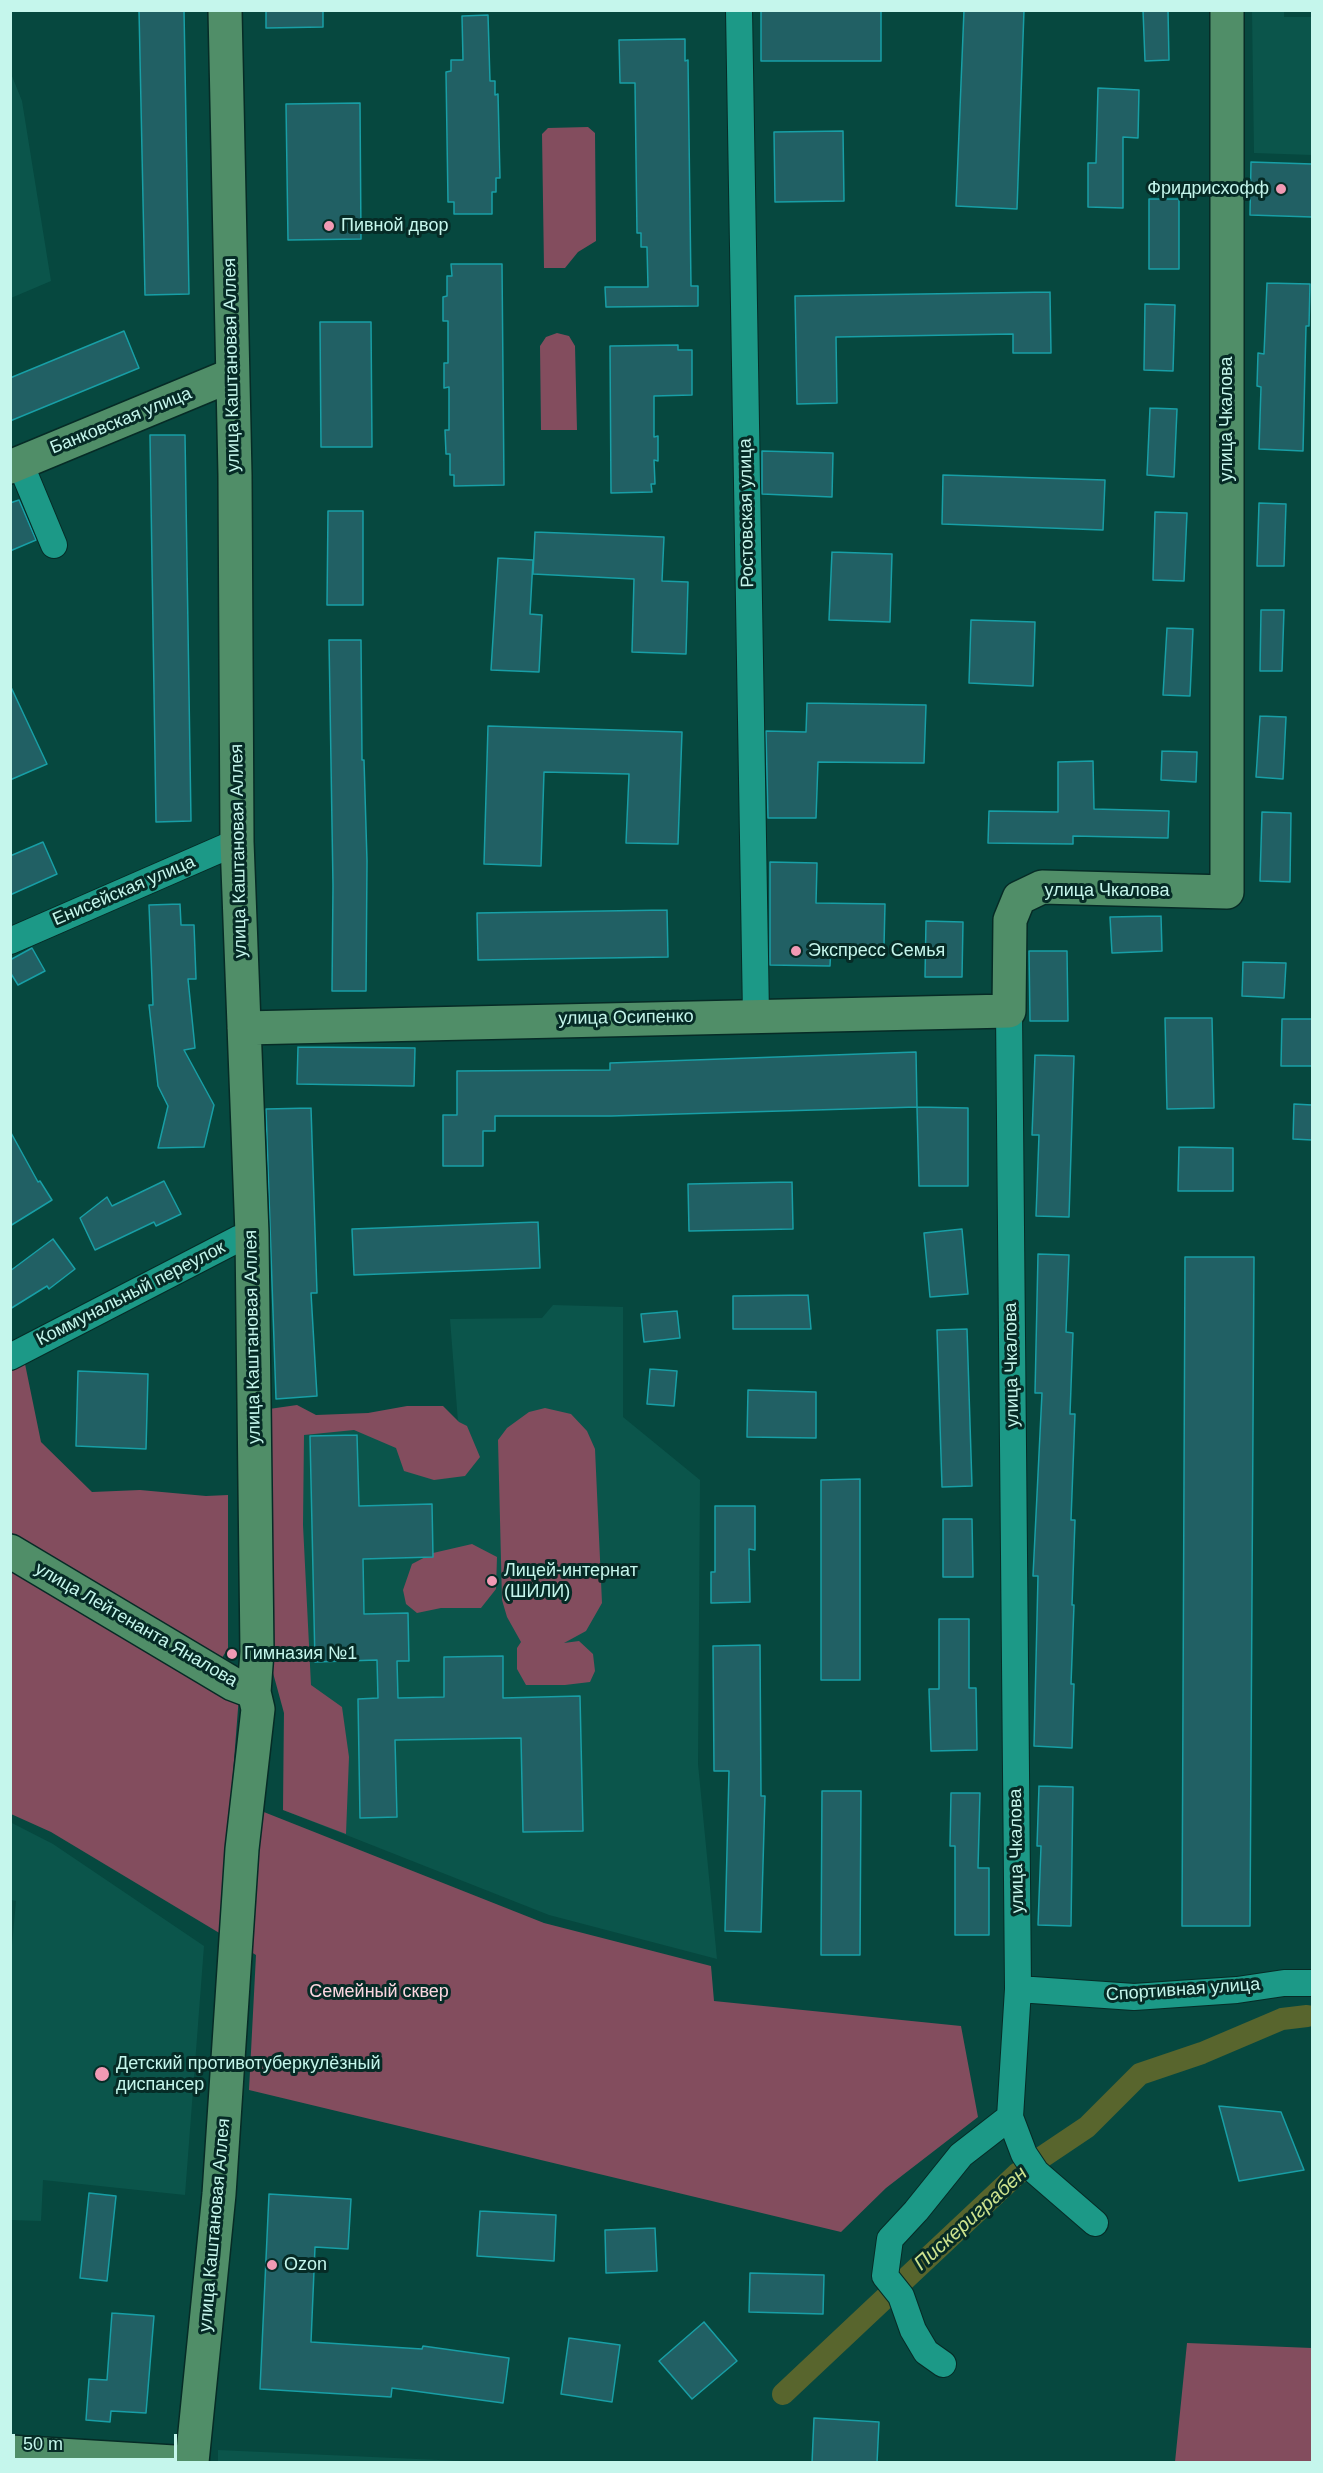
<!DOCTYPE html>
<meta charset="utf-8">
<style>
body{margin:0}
#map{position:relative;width:1323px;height:2473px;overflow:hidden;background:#06483f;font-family:Arial,sans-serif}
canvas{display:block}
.frame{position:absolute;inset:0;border:12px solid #c5f6ec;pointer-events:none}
.scale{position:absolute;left:12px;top:2434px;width:165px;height:27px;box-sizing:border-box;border:3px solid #c5f6ec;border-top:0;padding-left:8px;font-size:18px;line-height:21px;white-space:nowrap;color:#c5f6ec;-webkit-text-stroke:4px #062b26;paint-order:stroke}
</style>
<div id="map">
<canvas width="1323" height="2473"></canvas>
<div class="frame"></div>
<div class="scale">50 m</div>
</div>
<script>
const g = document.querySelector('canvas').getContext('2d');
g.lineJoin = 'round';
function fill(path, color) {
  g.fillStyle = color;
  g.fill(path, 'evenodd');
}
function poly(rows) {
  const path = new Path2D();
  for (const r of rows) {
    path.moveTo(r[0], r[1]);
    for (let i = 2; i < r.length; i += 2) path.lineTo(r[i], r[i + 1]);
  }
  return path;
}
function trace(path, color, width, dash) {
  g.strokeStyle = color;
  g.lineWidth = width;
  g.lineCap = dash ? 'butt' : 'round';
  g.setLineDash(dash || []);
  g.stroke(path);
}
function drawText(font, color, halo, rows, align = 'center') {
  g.font = font + ' Arial,sans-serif';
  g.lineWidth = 6;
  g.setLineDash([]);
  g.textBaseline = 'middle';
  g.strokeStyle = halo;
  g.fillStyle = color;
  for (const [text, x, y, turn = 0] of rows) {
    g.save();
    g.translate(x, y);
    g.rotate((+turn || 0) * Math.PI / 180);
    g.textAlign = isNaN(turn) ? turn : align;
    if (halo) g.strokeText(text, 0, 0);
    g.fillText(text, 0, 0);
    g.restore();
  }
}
const built = poly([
 [1252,11,1284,11,1284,17,1312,17,1312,155,1254,153],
 [10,71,22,101,51,281,11,298],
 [553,1305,623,1307,623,1417,700,1480,698,1764,717,1959,549,1915,283,1810,286,1429,458,1422,450,1319,542,1318],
 [10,1822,53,1844,204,1946,185,2195,43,2180,41,2221,11,2220,10,1967,16,1901,11,1900],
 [218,2450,483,2462,218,2462]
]);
const green = poly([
 [588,127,595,133,596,241,578,252,565,268,544,268,542,134,548,128],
 [557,333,569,336,575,346,577,430,541,430,540,346,546,337],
 [24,1359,41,1442,92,1492,140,1490,206,1496,228,1495,228,1648,219,1663,11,1541,10,1367],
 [297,1405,316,1415,368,1413,407,1406,443,1406,459,1422,467,1426,480,1457,465,1476,434,1480,404,1471,396,1448,354,1430,304,1435,303,1525,311,1685,342,1707,349,1757,346,1834,283,1810,284,1713,270,1662,269,1409],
 [545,1408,571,1414,587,1431,595,1449,602,1603,586,1631,564,1643,579,1641,593,1654,595,1671,590,1682,565,1685,526,1685,517,1669,517,1648,521,1642,507,1617,502,1600,498,1440,507,1428,529,1412],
 [472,1544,497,1557,496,1589,481,1608,441,1608,417,1613,406,1604,403,1590,412,1564,433,1553],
 [11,1566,239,1696,231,1799,544,1923,711,1966,714,2001,961,2026,978,2117,886,2188,841,2232,249,2090,256,1955,51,1832,11,1814],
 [1187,2343,1312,2348,1312,2462,1175,2462]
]);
const canal = poly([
 [783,2394,1017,2174,1087,2127,1140,2074,1202,2053,1282,2019,1307,2016]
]);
const building = poly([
 [139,10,184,10,189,294,145,295,139,10],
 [266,10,323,10,323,27,266,28,266,10],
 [761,10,881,10,881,61,761,61,761,10],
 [964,10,1024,10,1017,209,956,206,964,10],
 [1143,10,1168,10,1169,60,1145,61,1143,10],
 [488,15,490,81,495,81,495,95,498,94,500,178,496,178,496,192,492,192,492,214,454,214,454,202,448,202,446,72,451,71,451,60,463,60,462,16,488,15],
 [685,39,685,61,688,60,691,286,698,286,698,306,606,307,605,287,648,287,647,247,641,247,641,233,637,233,635,83,620,83,619,40,685,39],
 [1098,88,1139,90,1138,138,1123,137,1123,208,1088,207,1088,163,1096,163,1098,88],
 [360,103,361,239,288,240,286,104,360,103],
 [843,131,844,201,775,202,774,132,843,131],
 [1251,162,1312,164,1312,217,1250,215,1251,162],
 [1149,199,1179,199,1179,269,1149,269,1149,199],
 [451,264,502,264,504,485,454,486,454,475,450,475,450,454,446,454,445,430,449,430,449,387,444,388,444,363,448,363,448,321,443,321,443,297,447,296,447,276,452,276,451,264],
 [1267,283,1310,284,1309,326,1306,326,1303,451,1259,449,1261,387,1257,386,1258,353,1264,354,1267,283],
 [1050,292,1051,353,1013,353,1013,334,836,337,837,403,797,404,795,296,1050,292],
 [1145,304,1175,305,1173,371,1144,370,1145,304],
 [320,322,371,322,372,447,321,447,320,322],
 [124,331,139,368,10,421,10,378,124,331],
 [678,345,678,350,692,350,692,395,654,396,654,437,658,436,658,461,654,460,655,484,651,484,652,492,611,493,610,346,678,345],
 [1150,408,1177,409,1174,477,1147,475,1150,408],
 [150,435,185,435,191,821,156,822,150,435],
 [762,451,833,453,832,497,762,494,762,451],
 [943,475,1105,480,1103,530,942,524,943,475],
 [19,500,36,540,10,551,10,503,19,500],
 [1259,503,1286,504,1284,566,1257,566,1259,503],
 [328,511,363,511,363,605,327,605,328,511],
 [1155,512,1187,513,1184,581,1153,580,1155,512],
 [535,532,664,537,662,581,688,582,686,654,632,652,634,579,533,574,535,532],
 [832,552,892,554,890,622,829,620,832,552],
 [498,558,533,560,530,614,542,615,539,672,491,670,498,558],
 [1261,610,1284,610,1282,671,1260,671,1261,610],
 [971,620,1035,622,1033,686,969,683,971,620],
 [1167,628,1193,629,1190,696,1163,695,1167,628],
 [329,640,361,640,362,760,364,760,367,861,366,991,332,991,333,886,329,640],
 [10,685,47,764,10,780,10,685],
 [807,703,926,705,924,763,818,762,816,818,768,818,766,731,806,732,807,703],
 [1260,716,1286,717,1283,779,1256,777,1260,716],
 [488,726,682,732,678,844,626,843,629,774,544,772,541,866,484,864,488,726],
 [1162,751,1197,752,1196,782,1161,780,1162,751],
 [1093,761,1094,809,1169,811,1168,838,1073,836,1073,844,988,843,989,811,1058,812,1058,762,1093,761],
 [1262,812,1291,813,1290,882,1260,881,1262,812],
 [43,842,57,874,10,895,10,856,43,842],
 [770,862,817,863,816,903,885,904,884,946,831,945,830,966,770,965,770,862],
 [180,904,181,925,194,925,196,979,188,979,195,1048,184,1050,214,1105,204,1147,158,1148,168,1106,158,1086,149,1005,153,1005,149,905,180,904],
 [667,910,668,957,478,960,477,913,667,910],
 [1161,916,1162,951,1112,953,1110,917,1161,916],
 [926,921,963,922,962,977,925,977,926,921],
 [32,948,45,971,18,985,10,972,10,960,32,948],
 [1029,951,1067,951,1068,1021,1030,1021,1029,951],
 [1243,962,1286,963,1284,998,1242,996,1243,962],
 [1165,1018,1212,1018,1214,1108,1167,1109,1165,1018],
 [1282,1019,1312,1019,1312,1066,1281,1066,1282,1019],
 [298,1047,415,1048,414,1086,297,1084,298,1047],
 [916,1052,917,1107,611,1116,495,1116,495,1131,483,1131,483,1166,443,1166,443,1115,457,1115,457,1071,610,1070,610,1063,916,1052],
 [1035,1055,1074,1056,1069,1217,1036,1216,1039,1135,1032,1135,1035,1055],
 [1294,1104,1312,1105,1312,1140,1293,1139,1294,1104],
 [917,1107,968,1108,968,1186,919,1186,917,1107],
 [311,1108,317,1293,311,1293,317,1396,276,1399,266,1109,311,1108],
 [10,1131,38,1182,40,1181,52,1200,10,1226,10,1131],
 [1179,1147,1233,1148,1233,1191,1178,1191,1179,1147],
 [164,1181,181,1214,156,1226,154,1222,95,1250,80,1218,107,1197,112,1206,164,1181],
 [792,1182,793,1229,689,1231,688,1184,792,1182],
 [538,1222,540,1268,354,1275,352,1229,538,1222],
 [962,1229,968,1294,930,1297,924,1233,962,1229],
 [53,1239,75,1269,49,1289,47,1286,10,1309,10,1271,53,1239],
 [1038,1254,1069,1255,1066,1332,1073,1333,1070,1414,1075,1414,1071,1520,1075,1520,1072,1605,1074,1605,1071,1684,1074,1684,1072,1748,1034,1746,1038,1576,1033,1576,1042,1393,1035,1393,1038,1254],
 [1185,1257,1254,1257,1250,1926,1182,1926,1185,1257],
 [808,1295,811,1329,733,1329,733,1296,808,1295],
 [677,1311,680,1338,644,1342,641,1314,677,1311],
 [967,1329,972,1486,942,1487,937,1330,967,1329],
 [650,1369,677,1371,674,1406,647,1404,650,1369],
 [78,1371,148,1374,146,1449,76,1446,78,1371],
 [748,1390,816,1392,816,1438,747,1437,748,1390],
 [357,1435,359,1506,432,1504,433,1557,363,1559,364,1614,408,1613,409,1661,397,1661,398,1698,444,1697,444,1657,503,1656,503,1698,580,1696,583,1831,523,1832,521,1738,395,1740,397,1817,360,1818,358,1699,378,1698,377,1660,315,1662,310,1436,357,1435],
 [860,1479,860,1680,821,1680,821,1480,860,1479],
 [715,1506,755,1506,755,1550,749,1549,750,1602,711,1603,711,1572,715,1572,715,1506],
 [943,1519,972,1519,973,1577,943,1577,943,1519],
 [939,1619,969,1619,969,1688,976,1688,977,1750,931,1751,929,1689,939,1689,939,1619],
 [760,1645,761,1796,765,1796,761,1932,725,1931,729,1771,714,1771,713,1646,760,1645],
 [1039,1786,1073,1787,1071,1926,1038,1925,1041,1846,1037,1846,1039,1786],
 [822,1791,861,1791,860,1955,821,1955,822,1791],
 [951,1793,980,1793,978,1868,989,1868,989,1935,955,1935,955,1846,950,1846,951,1793],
 [1219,2106,1281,2112,1304,2170,1239,2181,1219,2106],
 [89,2193,116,2196,107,2281,80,2278,89,2193],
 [269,2194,351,2199,348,2249,315,2247,311,2342,422,2349,423,2346,509,2358,503,2403,392,2388,391,2397,260,2389,269,2194],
 [480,2211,556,2215,554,2261,477,2256,480,2211],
 [655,2228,657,2271,606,2273,605,2230,655,2228],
 [750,2273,824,2275,823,2314,749,2312,750,2273],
 [112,2313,154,2316,146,2413,111,2411,110,2422,86,2420,89,2379,107,2380,112,2313],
 [704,2322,737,2361,692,2399,659,2361,704,2322],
 [569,2338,620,2345,612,2402,561,2394,569,2338],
 [814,2418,879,2422,877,2463,812,2463,814,2418]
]);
const street = poly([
 [739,10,756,1015],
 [20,463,54,545],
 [10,941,237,842],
 [1009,1011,1018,1989,1010,2117,1024,2154,1036,2172,1095,2223],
 [10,1357,238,1239,252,1234],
 [1018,1989,1134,1997,1237,1990,1284,1983,1312,1983],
 [943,2364,926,2352,913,2330,901,2296,885,2276,890,2239,916,2211,961,2155,1010,2117]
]);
const secondary = poly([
 [10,467,232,375],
 [244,1028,1009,1011,1010,920,1019,898,1042,887,1227,892,1227,10],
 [10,1551,233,1684,254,1692],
 [10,2452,174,2462],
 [192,2462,219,2194,242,1849,258,1709,254,1692,257,1652,252,1234,237,842,235,475,225,10]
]);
const markers = [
 [1281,189,6,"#f19ab4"],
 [329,226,6,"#f19ab4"],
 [796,951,6,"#f19ab4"],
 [492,1581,6,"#f19ab4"],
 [232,1654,6,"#f19ab4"],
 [102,2074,8,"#f19ab4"],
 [272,2265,6,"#f19ab4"]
];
const poiNames = [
 ["Фридрисхофф",1269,189,"right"],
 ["Пивной двор",341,226],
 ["Экспресс Семья",808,951],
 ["Лицей-интернат",504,1571],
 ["(ШИЛИ)",504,1592],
 ["Гимназия №1",244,1654],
 ["Детский противотуберкулёзный",116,2064],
 ["диспансер",116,2085],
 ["Ozon",284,2265]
];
const streetNames = [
 ["улица Каштановая Аллея",232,365,-91],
 ["улица Чкалова",1227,419,-90],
 ["Банковская улица",121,421,-22],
 ["Ростовская улица",747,513,-91],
 ["улица Каштановая Аллея",239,851,-91],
 ["Енисейская улица",124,891,-23],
 ["улица Чкалова",1107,891],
 ["улица Осипенко",626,1018,-1],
 ["Коммунальный переулок",131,1294,-27],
 ["улица Каштановая Аллея",253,1337,-91],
 ["улица Чкалова",1012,1365,-91],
 ["улица Лейтенанта Яналова",136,1625,30],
 ["улица Чкалова",1017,1851,-91],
 ["Спортивная улица",1183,1990,-4],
 ["улица Каштановая Аллея",215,2225,-85]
];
const parkNames = [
 ["Семейный сквер",379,1992]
];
const waterNames = [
 ["Пискериграбен",971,2219,-42]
];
fill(built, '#0b554b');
fill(green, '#834d5e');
trace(canal, '#58652d', 22);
fill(building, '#216064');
trace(building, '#189fa6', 1.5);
trace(street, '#062b26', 28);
trace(secondary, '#062b26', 36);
trace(street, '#1c9987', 26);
trace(secondary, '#508e68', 33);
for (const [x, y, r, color] of markers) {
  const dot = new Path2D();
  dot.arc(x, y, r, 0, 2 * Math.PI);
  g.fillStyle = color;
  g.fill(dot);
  trace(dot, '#062b26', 2);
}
drawText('18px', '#c5f6ec', '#062b26', poiNames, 'left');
drawText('18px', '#c5f6ec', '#062b26', streetNames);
drawText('18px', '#fdd7e1', '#062b26', parkNames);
drawText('italic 20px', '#cde38e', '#062b26', waterNames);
</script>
